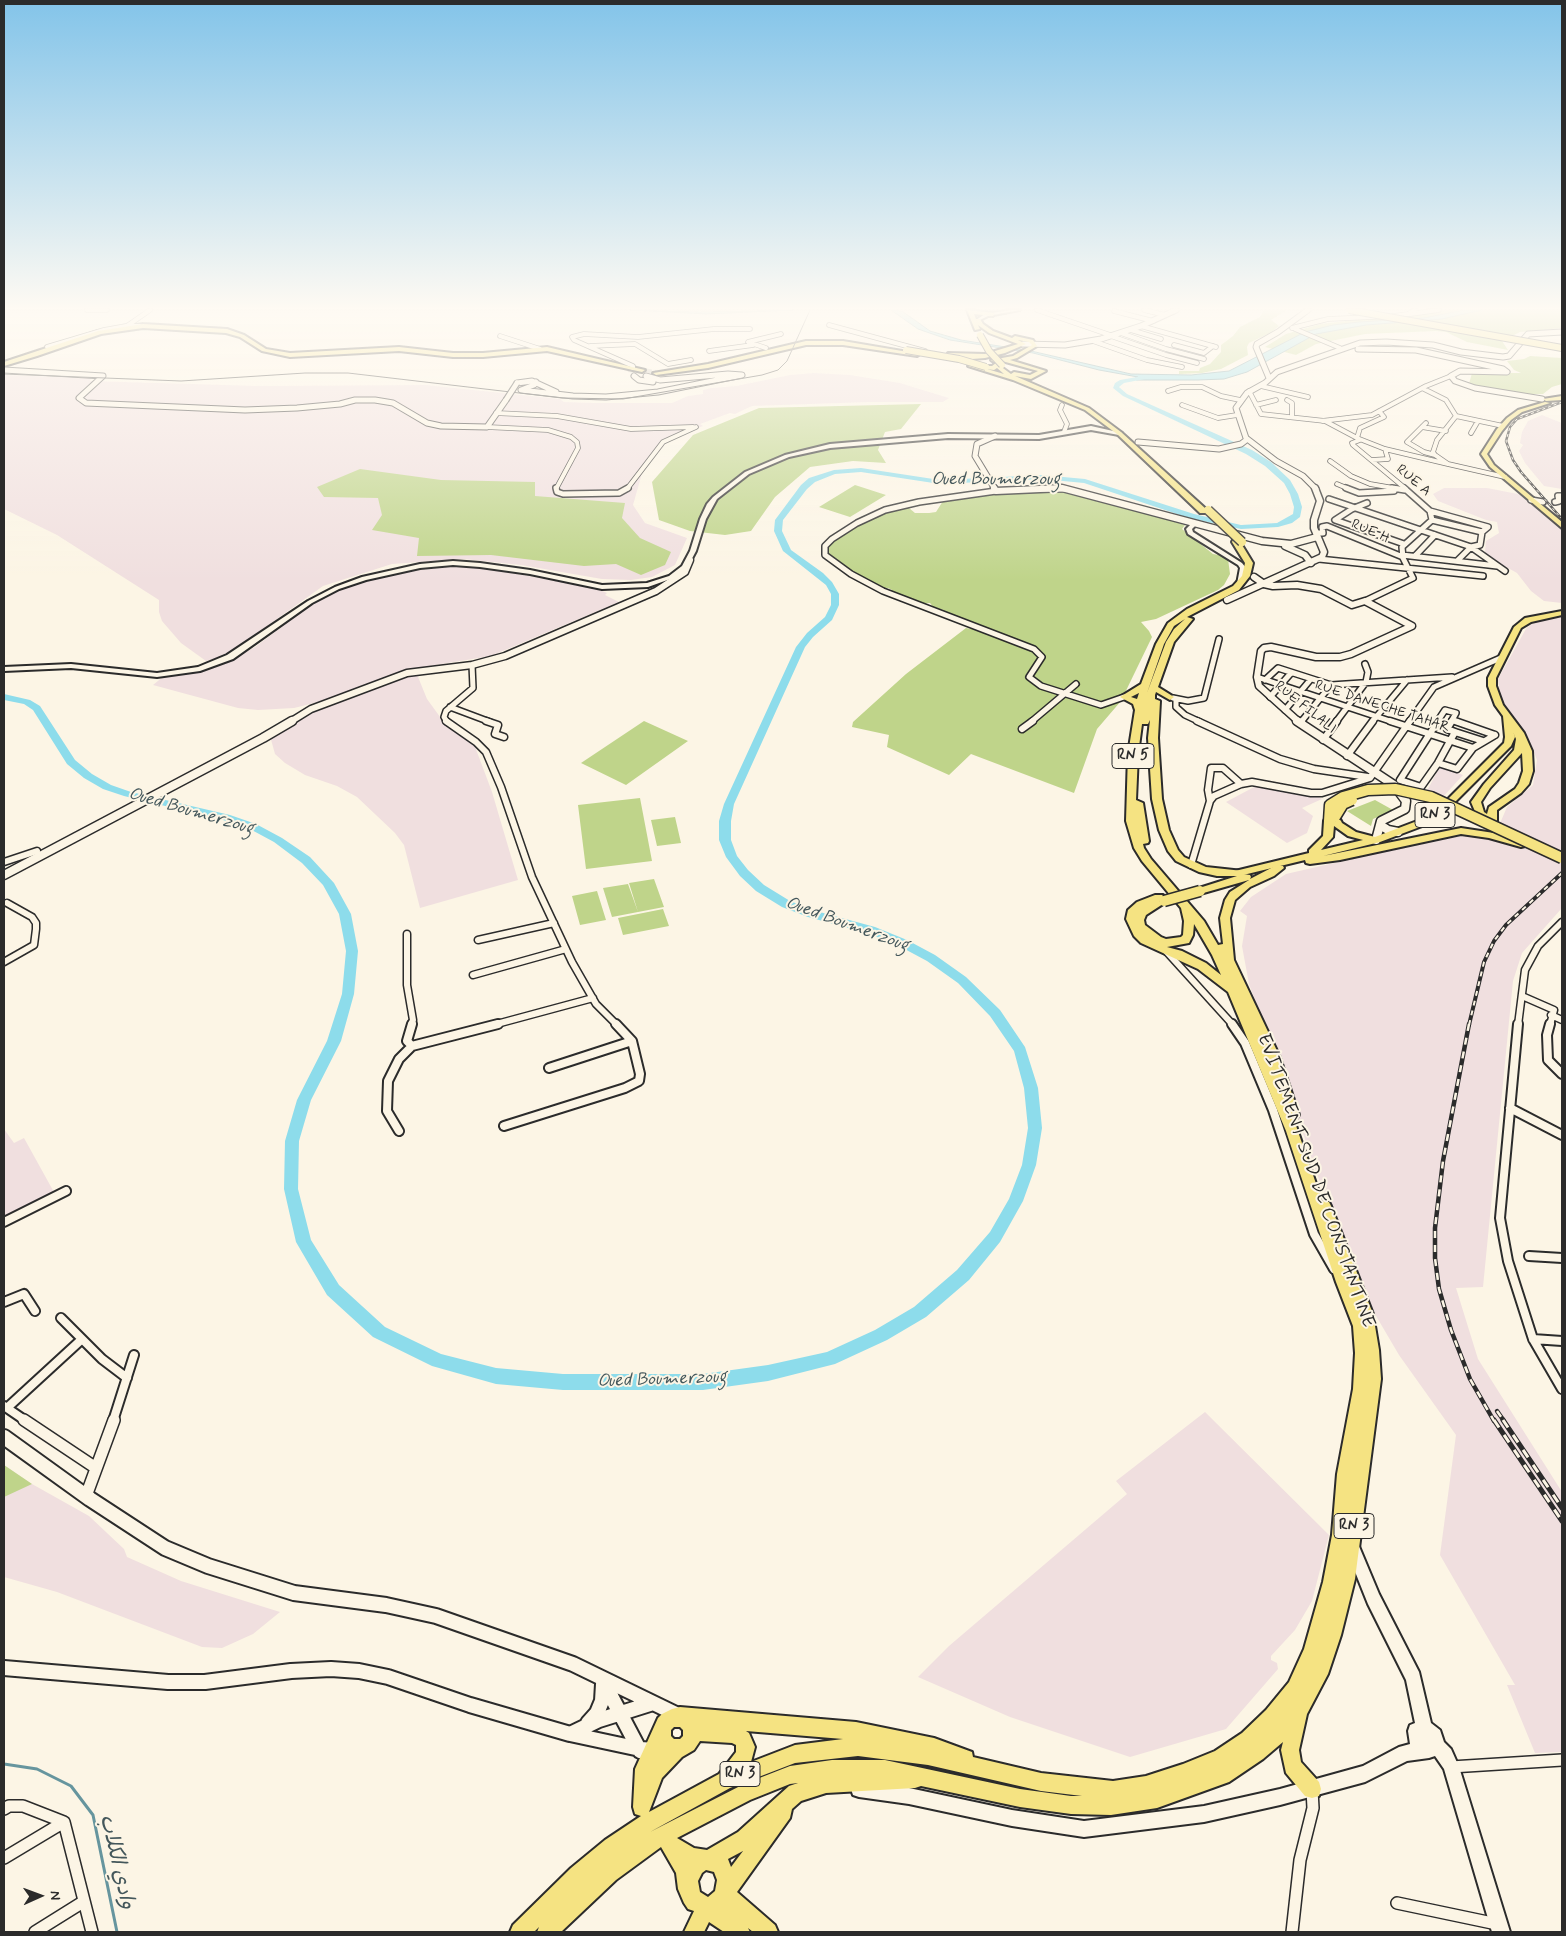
<!DOCTYPE html>
<meta charset="utf-8">
<style>
body{margin:0}
#map{position:relative;width:1566px;height:1936px;overflow:hidden;background:#fcf5e5;font-family:Mynerve,sans-serif}
canvas{display:block}
.frame{position:absolute;inset:0;border:5px solid #2b2b2b;pointer-events:none}
.north{position:absolute;left:15px;top:1871px;width:50px;height:50px;-webkit-text-stroke:4px #fcf5e5;paint-order:stroke;rotate:88deg;font-size:14px;font-weight:700;line-height:20px;text-align:center;color:#2b2b2b}
.north::after{content:'';display:block;margin:auto;width:18px;height:22px;background:#2b2b2b;clip-path:polygon(50% 0,100% 100%,50% 72%,0 100%)}
</style>
<div id="map">
<canvas width="1566" height="1936"></canvas>
<div class="frame"></div>
<div class="north">N</div>
</div>
<script>
const g = document.querySelector('canvas').getContext('2d');
g.lineJoin = 'round';
function fill(path, color) {
  g.fillStyle = color;
  g.fill(path, 'evenodd');
}
function poly(rows) {
  const path = new Path2D();
  for (const r of rows) {
    path.moveTo(r[0], r[1]);
    for (let i = 2; i < r.length; i += 2) path.lineTo(r[i], r[i + 1]);
  }
  return path;
}
function trace(path, color, width, dash) {
  g.strokeStyle = color;
  g.lineWidth = width;
  g.lineCap = dash ? 'butt' : 'round';
  g.setLineDash(dash || []);
  g.stroke(path);
}
function drawText(font, color, halo, rows, align = 'center') {
  g.font = font + ' Mynerve,"Playpen Sans Arabic",sans-serif';
  g.lineWidth = 4;
  g.setLineDash([]);
  g.textBaseline = 'middle';
  g.strokeStyle = halo;
  g.fillStyle = color;
  for (const [text, x, y, turn = 0] of rows) {
    g.save();
    g.translate(x, y);
    g.rotate((+turn || 0) * Math.PI / 180);
    g.textAlign = isNaN(turn) ? turn : align;
    if (halo) g.strokeText(text, 0, 0);
    g.fillText(text, 0, 0);
    g.restore();
  }
}
const built = poly([
 [814,373,850,375,900,383,949,398,943,402,870,402,752,406,735,414,730,413,700,424,703,426,670,439,643,470,633,505,645,523,687,538,675,565,652,577,631,580,602,579,521,565,464,559,392,564,323,586,238,647,222,657,206,661,181,643,162,621,159,612,159,600,57,535,4,509,4,375,91,378,90,381,259,386,426,385,560,399,564,402,595,403,672,403,688,396,703,394,703,390,711,388,736,386,790,375],
 [1542,415,1562,423,1562,489,1544,486,1525,463,1519,451,1523,445,1520,443,1522,432,1528,421],
 [1444,488,1487,488,1518,494,1531,500,1562,527,1562,603,1544,601,1531,591,1517,573,1490,558,1485,552,1486,541,1499,533,1497,522,1486,520,1438,501,1433,494],
 [449,565,507,569,506,572,595,588,607,593,605,595,619,602,491,656,411,669,318,702,294,708,258,710,238,708,153,685,164,676,210,669,233,659,255,647,320,598,345,586,360,581,414,568],
 [1562,617,1562,908,1522,953,1513,981,1483,1287,1456,1288,1478,1359,1562,1492,1562,1752,1535,1753,1507,1685,1515,1685,1440,1555,1456,1435,1399,1355,1352,1275,1288,1090,1249,984,1242,946,1247,916,1240,911,1251,897,1286,874,1430,841,1476,834,1501,821,1507,807,1533,785,1537,760,1532,747,1507,711,1500,697,1498,679,1527,627,1540,620],
 [416,672,427,699,443,721,474,744,492,792,518,880,420,908,404,845,395,833,357,797,337,786,305,775,285,763,275,754,270,736,314,709],
 [1440,766,1463,775,1443,797,1427,791],
 [1256,786,1316,795,1322,799,1302,808,1313,816,1307,833,1287,843,1226,802],
 [4,1129,14,1143,24,1138,55,1194,4,1219],
 [1205,1412,1329,1535,1312,1601,1295,1630,1271,1656,1271,1660,1277,1663,1278,1669,1226,1729,1130,1757,1010,1717,918,1677,949,1646,1127,1494,1116,1481],
 [4,1465,32,1484,89,1516,124,1549,127,1557,181,1581,280,1612,253,1634,222,1648,202,1647,57,1592,4,1577]
]);
const green = poly([
 [1264,310,1287,310,1271,320,1279,326,1270,333,1249,343,1247,347,1248,355,1221,369,1202,373,1179,374,1179,371,1199,371,1200,368,1210,364,1221,352,1221,345,1233,336,1240,327,1260,317],
 [1419,310,1562,310,1562,328,1520,332,1502,341,1508,350,1467,342,1446,332,1436,331,1365,334,1316,344,1296,355,1265,347,1286,334,1320,324,1414,313],
 [1530,356,1562,358,1562,384,1552,387,1543,394,1522,394,1469,384,1472,373,1521,373,1514,370,1507,361,1524,359],
 [921,404,901,429,885,432,878,450,886,463,853,461,810,467,775,497,751,531,725,535,690,531,659,520,652,482,693,435,759,408],
 [360,469,441,480,535,482,535,496,625,503,622,518,640,538,671,552,665,565,641,575,616,564,584,566,491,555,417,556,419,538,372,530,382,515,378,498,324,497,317,487],
 [855,485,886,495,850,517,819,507],
 [1069,491,1185,525,1182,529,1213,554,1224,556,1228,559,1230,574,1224,585,1218,590,1156,619,1141,622,1149,631,1152,637,1121,701,1097,729,1074,793,971,754,949,775,887,747,889,735,852,727,853,722,906,674,966,628,971,629,974,625,942,613,944,610,934,608,930,603,919,604,891,592,892,590,888,588,883,589,839,565,840,562,828,556,824,548,830,542,877,514,902,507,909,508,915,513,929,513,936,512,943,501,954,498,990,493,1003,494,1010,492],
 [644,721,688,741,626,785,581,763],
 [640,798,652,861,586,869,578,805],
 [1375,800,1393,810,1373,819,1371,826,1347,811],
 [675,817,681,843,657,846,651,820],
 [654,879,664,907,638,912,629,883],
 [628,884,638,912,612,917,603,888],
 [597,891,606,920,580,925,572,896],
 [663,909,669,926,623,935,618,918],
 [4,1465,32,1484,4,1497]
]);
const water = poly([
 [629,310,699,312,794,310,706,314,629,310],
 [891,310,902,311,930,331,961,340,1031,351,1131,374,1191,375,1229,371,1305,332,1333,325,1359,322,1424,318,1464,310,1482,310,1442,319,1366,325,1316,334,1247,372,1224,379,1198,380,1136,380,1135,378,1138,377,1099,370,1033,353,950,340,918,329,891,310]
]);
const stream = poly([
 [4,1764,37,1769,71,1786,93,1815,117,1932]
]);
const river = poly([
 [1148,375,1150,376,1150,378,1124,383,1119,387,1127,394,1252,450,1271,462,1290,480,1298,494,1302,507,1300,517,1292,523,1278,527,1241,529,1189,518,1084,483,1042,479,940,484,861,472,835,474,815,482,807,489,783,520,782,531,791,550,823,573,832,582,839,594,839,605,832,620,813,637,805,647,734,804,731,821,731,840,737,856,748,870,764,885,790,901,816,911,875,927,907,940,935,955,966,977,1000,1010,1025,1047,1038,1088,1042,1128,1036,1165,1023,1201,1000,1242,969,1280,926,1317,887,1340,835,1364,768,1381,703,1390,563,1390,496,1384,432,1366,373,1337,327,1295,296,1242,284,1189,285,1141,297,1100,327,1041,342,994,346,951,339,914,323,885,302,863,274,842,248,828,223,820,124,796,103,789,84,778,67,764,33,710,24,704,4,700,4,694,30,700,40,706,75,760,92,774,111,785,131,792,230,815,256,824,282,838,310,857,334,883,351,914,358,951,354,994,341,1041,311,1100,299,1141,298,1189,311,1240,339,1285,385,1327,441,1354,496,1368,563,1374,703,1374,768,1365,827,1352,875,1330,914,1307,957,1270,990,1232,1009,1199,1022,1165,1028,1128,1024,1088,1014,1051,990,1016,958,983,927,961,899,946,867,933,808,917,782,907,756,891,740,876,726,857,719,840,719,821,724,804,796,647,807,633,825,617,831,605,831,594,826,585,783,551,774,531,775,520,801,485,809,478,834,470,861,468,940,480,1042,475,1085,479,1194,514,1241,525,1277,523,1293,514,1294,507,1290,494,1284,483,1265,466,1246,454,1123,396,1113,388,1115,383,1120,380,1148,375]
]);
const minorTunnel = poly([
 [1543,502,1555,502]
]);
const trunkTunnel = poly([
 [628,369,656,373]
]);
const minorFar4 = poly([
 [87,310,107,310],
 [1037,310,1113,336],
 [1144,310,1165,315],
 [1114,311,1153,321],
 [1410,314,1439,310],
 [829,325,925,351],
 [127,326,150,310],
 [1141,326,1216,347],
 [1292,328,1328,319,1393,316,1408,314,1415,310],
 [1295,329,1340,348],
 [1131,330,1161,339],
 [1121,333,1166,349,1204,359],
 [500,336,540,349],
 [1111,336,1166,355,1197,363],
 [1093,341,1147,360,1182,367],
 [1174,345,1204,353,1213,346],
 [590,346,635,344,668,364,691,360],
 [47,347,104,330,126,326,140,326],
 [766,348,748,342,781,334],
 [709,351,753,345],
 [633,368,633,366,574,340,572,337,584,334,638,337,714,329,750,329],
 [1261,386,1308,397],
 [1422,388,1446,400,1456,416,1503,426],
 [1168,391,1181,387,1202,387,1221,396,1240,400],
 [1249,391,1261,414,1325,421,1357,438],
 [1287,400,1292,403,1292,417],
 [1062,405,1060,410,1067,424,1064,432],
 [1182,405,1218,418,1237,415],
 [1256,405,1276,400],
 [1379,411,1384,417,1360,428,1357,438,1385,449,1448,464],
 [496,413,557,416,631,429,693,427],
 [1456,416,1437,440,1433,452,1435,455,1448,464,1505,477],
 [1322,421,1372,415,1426,386,1451,376],
 [1426,423,1407,442,1424,452,1435,455],
 [487,427,548,430,571,437,577,442,578,448,556,489],
 [1422,427,1446,431],
 [1471,433,1478,421],
 [1360,440,1352,443,1353,445,1406,489],
 [1372,460,1388,459,1385,449],
 [1330,461,1351,476,1370,484,1399,489],
 [1337,484,1349,489],
 [627,489,663,442,696,427]
]);
const minorFar3 = poly([
 [556,488,557,492,563,494,619,493,628,488],
 [1346,488,1359,493,1394,491],
 [1392,488,1405,490],
 [996,491,919,502,885,510,857,523,832,539,825,546,825,555,851,574,883,591,1034,649,1042,657,1029,677,1041,686,1101,705,1124,697],
 [1329,499,1471,547,1457,561],
 [1531,500,1543,502],
 [1555,502,1559,501,1558,496,1562,496],
 [1367,503,1352,509,1335,520,1404,544],
 [1430,511,1488,527,1482,532,1480,545,1471,547],
 [1432,520,1482,532],
 [1316,533,1323,533,1322,527,1327,526,1403,557],
 [1471,547,1505,571],
 [1402,555,1497,566],
 [1415,556,1435,535],
 [1319,559,1483,576],
 [1365,601,1413,578,1403,558,1402,547,1432,520,1430,511,1404,488],
 [1257,677,1393,722],
 [1265,680,1278,668,1331,685,1452,677],
 [1270,697,1291,673],
 [1173,698,1188,701,1204,698,1219,639],
 [1176,699,1176,707,1185,715,1200,722],
 [450,707,490,722],
 [1285,710,1311,679],
 [1453,720,1458,722],
 [447,722,444,717,446,711,473,688,472,665],
 [1031,722,1076,684],
 [1301,722,1331,685],
 [1336,722,1366,682,1368,672,1365,664],
 [1372,722,1407,680],
 [1409,722,1434,687,1503,657],
 [1437,722,1445,710,1456,713,1451,722]
]);
const minorFar2 = poly([
 [446,721,476,742,486,752,501,787,532,877,572,962,596,1004,617,1025],
 [486,721,498,725,495,734,504,737],
 [1197,721,1280,759,1314,769,1368,777],
 [1390,721,1473,748],
 [1438,721,1400,780,1421,787,1438,763,1455,732,1447,729,1452,721],
 [1455,721,1495,735],
 [1300,723,1302,721],
 [1022,729,1033,721],
 [1455,732,1483,741],
 [1323,740,1337,721],
 [1347,756,1373,721],
 [1438,763,1457,769,1473,748,1495,735],
 [1210,801,1208,790,1211,768,1223,768,1241,784],
 [4,862,37,851],
 [1191,865,1210,801,1214,796,1241,784,1252,782,1311,793,1322,793,1370,778,1410,721],
 [407,934,407,985,413,1020,411,1025],
 [478,940,554,923],
 [1166,951,1233,1025],
 [4,962,34,945,36,929,36,923,32,917,7,903],
 [473,975,566,949],
 [1522,996,1554,1010,1550,1025],
 [1551,1015,1562,1020],
 [493,1025,593,998],
 [1518,1025,1525,970,1538,946,1562,922]
]);
const minorFar1 = poly([
 [412,1024,407,1041,412,1046,498,1024],
 [1232,1024,1245,1043,1273,1110,1314,1234,1334,1269],
 [1518,1024,1500,1218,1508,1261,1533,1339,1562,1389],
 [1550,1024,1547,1035,1548,1060,1562,1074],
 [549,1068,632,1041],
 [1510,1108,1562,1135],
 [504,1126,625,1088,639,1081,640,1074,632,1041,616,1024],
 [399,1131,387,1111,388,1081,399,1059,412,1046],
 [4,1222,66,1191],
 [1529,1256,1562,1258],
 [4,1302,24,1294,35,1311],
 [61,1318,102,1359,127,1378],
 [1533,1339,1562,1341],
 [4,1406,26,1421],
 [8,1407,81,1340],
 [113,1421,134,1355]
]);
const minor = poly([
 [24,1420,96,1468],
 [86,1496,114,1420],
 [1451,1767,1562,1760],
 [4,1809,9,1806,23,1806,64,1822,92,1932],
 [4,1858,64,1822],
 [1397,1903,1497,1924],
 [35,1932,83,1902],
 [1292,1932,1300,1860,1313,1808,1312,1790]
]);
const tertiaryFar3 = poly([
 [1023,344,1065,345,1101,339,1141,326,1176,310],
 [1358,349,1416,350,1503,369,1507,372,1460,371,1451,376,1455,381,1475,388,1542,399],
 [4,370,103,376,79,398,86,403,245,410,297,408,340,404,355,400,375,400,393,403,427,423,441,426,487,427,506,400],
 [634,376,639,380,653,382],
 [1269,378,1256,347,1257,344,1278,332,1308,310],
 [536,382,534,385,521,390,573,396,606,397,658,392,742,375,728,374,660,380,646,376],
 [517,383,532,381,556,392],
 [1138,442,1219,449,1241,444,1245,441],
 [995,489,975,456,977,444,995,436],
 [1040,489,1066,489],
 [1316,489,1303,476,1276,461,1246,438,1236,408,1247,393,1265,383,1277,372,1360,343,1386,342,1433,345,1461,352,1503,357,1509,356,1528,334,1562,332]
]);
const tertiaryFar2 = poly([
 [994,488,996,491,1062,488,1262,541,1291,544,1317,537],
 [1285,546,1305,555,1311,563],
 [1254,577,1264,584,1273,586,1297,585,1321,589,1352,605,1365,601,1412,626,1351,654,1340,657,1316,657,1271,647,1264,648,1261,651,1257,677,1259,686,1299,722],
 [1227,600,1322,557,1324,552,1314,528,1314,520,1320,501,1315,488],
 [290,722,311,709,407,673,472,665,505,656,656,591,685,572,690,560]
]);
const tertiaryFar1 = poly([
 [1297,721,1394,785,1406,801,1405,809,1381,821,1376,840],
 [1380,825,1388,830,1398,832],
 [4,875,263,738,292,721]
]);
const tertiary = poly([
 [4,1437,90,1499,165,1548,208,1566,294,1593,386,1605,436,1616,573,1664,678,1715],
 [4,1668,168,1682,205,1682,291,1671,331,1669,359,1671,388,1677,470,1705,570,1734,640,1749,656,1750],
 [602,1679,640,1751],
 [588,1723,597,1713,602,1701,603,1684],
 [570,1734,599,1720,653,1703]
]);
const secondary = poly([
 [1011,310,1020,310,988,316,978,321,976,320,985,314,1011,310],
 [1091,426,1122,433,1119,435,1091,430,1039,439,948,438,830,448,789,457,749,474,717,499,706,519,696,551,687,568,673,578,648,587,602,589,530,574,480,567,453,565,420,568,366,580,339,589,312,603,233,659,200,671,157,677,71,668,4,671,4,667,71,664,157,673,198,667,227,655,308,601,335,587,362,577,420,564,453,561,480,563,530,570,602,585,647,583,669,576,682,566,690,551,700,519,707,504,713,497,745,472,785,455,830,444,948,434,1039,435,1091,426],
 [1192,523,1197,524,1192,529,1193,532,1242,563,1246,568,1242,585,1237,584,1240,568,1238,565,1188,534,1186,529,1192,523],
 [1353,1542,1358,1544,1379,1594,1419,1672,1431,1723,1440,1730,1444,1742,1451,1749,1459,1767,1510,1932,1492,1932,1444,1769,1435,1756,1429,1758,1407,1761,1365,1782,1280,1805,1204,1822,1084,1837,1012,1826,909,1804,859,1797,853,1795,851,1789,853,1783,859,1781,909,1788,1012,1810,1084,1821,1204,1806,1280,1789,1363,1766,1399,1747,1410,1744,1408,1731,1410,1725,1415,1723,1406,1680,1368,1604,1346,1549,1348,1544,1353,1542]
]);
const primary = poly([
 [1562,396,1562,400,1546,401,1543,399,1562,396],
 [1545,402,1550,403,1522,412,1511,420,1502,431,1487,454,1494,465,1562,522,1562,528,1490,467,1481,454,1497,429,1507,418,1518,410,1545,402],
 [1562,611,1562,615,1531,622,1521,628,1496,678,1496,686,1503,705,1524,733,1532,751,1533,771,1529,784,1521,793,1497,810,1497,824,1488,824,1477,816,1471,802,1484,784,1514,750,1516,739,1513,732,1515,737,1511,746,1455,802,1433,822,1380,842,1323,856,1461,828,1494,833,1525,842,1526,844,1525,846,1521,847,1489,838,1461,834,1340,860,1310,864,1306,863,1305,860,1239,876,1235,875,1234,873,1235,871,1309,853,1309,850,1323,836,1324,821,1325,819,1330,818,1332,815,1338,815,1342,823,1356,832,1375,837,1425,818,1449,798,1504,743,1505,737,1503,716,1495,705,1488,686,1488,678,1514,627,1525,618,1562,611],
 [1522,753,1523,771,1519,783,1515,789,1489,807,1487,814,1484,812,1481,802,1490,788,1522,753],
 [1334,826,1348,836,1363,840,1321,850,1333,837,1334,826]
]);
const trunk = poly([
 [967,310,995,313,993,316,974,314,976,319,980,319,983,324,993,331,1012,338,1015,336,1033,340,1037,346,1017,358,1010,360,1046,371,1031,379,1015,376,1089,408,1121,432,1206,509,1206,513,1200,513,1117,434,1085,410,1013,380,968,366,971,364,984,368,984,366,992,366,996,363,1011,374,1014,372,1030,375,1038,371,1002,361,994,362,991,360,1013,356,1032,345,1029,342,1018,340,1026,344,1005,353,985,358,972,359,946,356,948,353,985,354,1018,344,989,333,978,325,980,329,975,330,967,310],
 [997,368,1004,374,987,369,994,370,997,368],
 [143,324,227,329,244,335,266,349,290,353,399,347,453,353,483,353,547,347,645,370,642,372,547,351,483,357,453,357,399,351,290,357,262,351,240,337,226,333,143,328,101,334,37,356,4,366,4,362,98,331,143,324],
 [806,341,843,341,920,354,917,356,843,345,806,345,708,368,656,375,653,373,708,364,806,341],
 [1233,540,1239,540,1253,563,1250,576,1239,590,1187,617,1193,619,1174,642,1158,687,1174,697,1170,700,1156,692,1155,695,1155,699,1160,701,1158,738,1162,799,1169,830,1178,850,1184,857,1206,867,1243,871,1243,874,1250,875,1251,877,1250,879,1275,866,1283,866,1284,868,1274,876,1250,887,1235,900,1230,918,1234,960,1279,1055,1299,1115,1297,1118,1294,1120,1322,1201,1329,1202,1331,1206,1373,1314,1379,1350,1381,1379,1355,1579,1341,1635,1328,1674,1307,1714,1299,1750,1301,1762,1319,1782,1321,1789,1319,1796,1312,1798,1305,1796,1286,1773,1281,1750,1283,1742,1263,1759,1229,1782,1157,1808,1111,1815,1071,1814,1020,1807,921,1786,915,1788,826,1793,801,1801,792,1809,790,1818,737,1892,775,1925,778,1932,753,1932,748,1928,750,1932,724,1932,709,1922,704,1932,684,1932,694,1911,688,1909,684,1903,678,1889,676,1873,661,1847,616,1880,561,1932,537,1932,539,1927,534,1932,510,1932,513,1925,571,1868,605,1840,641,1816,635,1814,633,1807,635,1769,658,1718,662,1714,672,1709,680,1707,856,1722,934,1738,972,1752,973,1757,1041,1773,1113,1781,1146,1776,1183,1764,1215,1751,1242,1733,1266,1710,1289,1682,1304,1649,1323,1582,1332,1535,1337,1474,1353,1389,1355,1353,1353,1326,1336,1282,1286,1131,1228,992,1198,969,1141,943,1134,936,1126,919,1128,910,1137,902,1155,895,1163,895,1164,897,1159,901,1163,904,1146,915,1144,920,1145,925,1161,937,1166,939,1181,937,1183,935,1184,921,1181,908,1142,861,1134,848,1126,821,1128,754,1135,710,1133,704,1120,697,1141,684,1156,644,1168,623,1187,609,1233,586,1242,576,1245,563,1232,542,1233,540],
 [1185,619,1174,629,1166,642,1147,693,1164,644,1174,626,1185,619],
 [1139,693,1137,699,1131,697,1139,693],
 [1150,720,1148,738,1152,799,1159,830,1168,851,1176,861,1199,872,1217,876,1237,876,1196,889,1195,891,1196,893,1200,894,1249,880,1230,892,1225,900,1220,918,1223,944,1218,945,1204,921,1151,859,1144,848,1143,844,1148,843,1149,841,1143,803,1136,800,1138,754,1142,724,1148,724,1150,720],
 [1194,924,1212,955,1221,975,1206,963,1182,951,1167,947,1189,943,1193,935,1194,924],
 [674,1727,680,1727,683,1730,683,1736,680,1739,674,1739,671,1736,671,1730,674,1727],
 [746,1731,843,1739,795,1745,751,1762,755,1747,749,1733,746,1731],
 [700,1741,732,1743,736,1745,736,1752,719,1774,649,1812,662,1778,682,1757,694,1750,700,1741],
 [858,1756,928,1765,1041,1791,1082,1796,1071,1796,1020,1789,885,1760,832,1760,790,1766,744,1784,650,1832,730,1788,795,1763,858,1756],
 [798,1783,789,1786,738,1832,707,1850,694,1848,677,1838,750,1800,790,1784,798,1783],
 [743,1851,731,1867,728,1859,743,1851],
 [706,1870,714,1872,717,1880,715,1891,708,1897,700,1892,698,1881,702,1873,706,1870]
]);
const tram = poly([
 [4,374,181,381,305,373,348,373,562,398,623,399,762,375,778,370,787,361,810,310]
]);
const railFar3 = poly([
 [1562,402,1517,419,1510,427,1506,441,1513,460,1521,472,1562,519]
]);
const railFar2 = poly([
 [1469,1025,1484,962,1494,941,1506,925,1562,873]
]);
const railFar1 = poly([
 [1469,1024,1443,1161,1435,1228,1435,1258,1439,1289,1451,1330,1470,1379,1494,1421],
 [1497,1411,1504,1421]
]);
const rail = poly([
 [1494,1420,1562,1521],
 [1503,1420,1562,1508]
]);
const tertiaryBridge = poly([
 [506,400,517,383]
]);
const primaryBridge = poly([
 [1335,817,1343,804,1352,800],
 [1329,821,1330,805,1343,797,1368,790,1395,789,1431,797,1562,858]
]);
const trunkBridgeFar2 = poly([
 [1349,310,1562,348],
 [980,335,989,351,1002,365],
 [906,350,959,359,986,367]
]);
const trunkBridgeFar1 = poly([
 [1208,510,1242,542]
]);
const trunkBridge = poly([
 [1164,901,1200,891]
]);
const farStreetnames = [
 ["RUE A",1413,481,40],
 ["RUE H",1370,532,23],
 ["RUE DANECHE TAHAR",1382,707,18],
 ["RUE FILALI",1305,708,39]
];
const shields = [
 [1133,756,42],
 [1435,815,40],
 [1354,1526,40],
 [740,1774,40]
];
const shieldNames = [
 ["RN 5",1133,756],
 ["RN 3",1435,815],
 ["RN 3",1354,1526],
 ["RN 3",740,1774]
];
const waterNames = [
 ["Oued Boumerzoug",996,480],
 ["Oued Boumerzoug",191,812,16],
 ["Oued Boumerzoug",847,925,20],
 ["Oued Boumerzoug",662,1380,-2]
];
const nearStreetnames = [
 ["EVITEMENT SUD DE CONSTANTINE",1315,1181,70]
];
const nearWaternames = [
 ["وادي الكلاب",116,1862,77]
];
fill(built, '#f0dfdf');
fill(green, '#bfd48a');
fill(water, '#8ddceb');
trace(water, '#66959e', 1);
trace(stream, '#66959e', 3);
fill(river, '#8ddceb');
trace(minorTunnel, '#d2cdc0', 5, [5, 2.5]);
trace(trunkTunnel, '#d2cdc0', 6, [6, 3]);
trace(minorFar4, '#2b2b2b', 5.5);
trace(minorFar3, '#2b2b2b', 8);
trace(minorFar2, '#2b2b2b', 9);
trace(minorFar1, '#2b2b2b', 12);
trace(minor, '#2b2b2b', 14);
trace(tertiaryFar3, '#2b2b2b', 7);
trace(tertiaryFar2, '#2b2b2b', 9);
trace(tertiaryFar1, '#2b2b2b', 11);
trace(tertiary, '#2b2b2b', 18);
trace(secondary, '#2b2b2b', 4);
trace(primary, '#2b2b2b', 4);
trace(trunk, '#2b2b2b', 4);
trace(minorFar4, '#fcf5e5', 4);
trace(minorFar3, '#fcf5e5', 5);
trace(minorFar2, '#fcf5e5', 6);
trace(minorFar1, '#fcf5e5', 8);
trace(minor, '#fcf5e5', 11);
trace(tertiaryFar3, '#fcf5e5', 5);
trace(tertiaryFar2, '#fcf5e5', 6);
trace(tertiaryFar1, '#fcf5e5', 8);
trace(tertiary, '#fcf5e5', 14);
fill(secondary, '#fcf5e5');
fill(primary, '#f5e382');
fill(trunk, '#f5e382');
trace(tram, '#2b2b2b', 1);
trace(railFar3, '#2b2b2b', 2.5);
trace(railFar2, '#2b2b2b', 4);
trace(railFar1, '#2b2b2b', 4.5);
trace(rail, '#2b2b2b', 5);
trace(railFar3, '#fcf5e5', 1, [3]);
trace(railFar2, '#fcf5e5', 2, [5]);
trace(railFar1, '#fcf5e5', 2.5, [7]);
trace(rail, '#fcf5e5', 3, [9]);
trace(tertiaryBridge, '#2b2b2b', 7, []);
trace(primaryBridge, '#2b2b2b', 13, []);
trace(trunkBridgeFar2, '#2b2b2b', 8, []);
trace(trunkBridgeFar1, '#2b2b2b', 11, []);
trace(trunkBridge, '#2b2b2b', 13, []);
trace(tertiaryBridge, '#fcf5e5', 5);
trace(primaryBridge, '#f5e382', 10);
trace(trunkBridgeFar2, '#f5e382', 6);
trace(trunkBridgeFar1, '#f5e382', 8);
trace(trunkBridge, '#f5e382', 10);
const sky = g.createLinearGradient(0, 0, 0, 581);
sky.addColorStop(0, '#83c4e9');
sky.addColorStop(0.53, '#fefaf3');
sky.addColorStop(1, '#fefaf300');
g.fillStyle = sky;
g.fillRect(0, 0, 1566, 581);
drawText('14px', '#2b2b2b', '#fcf5e5', farStreetnames);
for (const [x, y, w] of shields) {
  const box = new Path2D();
  box.roundRect(x - w / 2, y - 12.5, w, 25, 4);
  g.fillStyle = '#fcf5e5';
  g.fill(box);
  trace(box, '#2b2b2b', 1);
}
drawText('bold 15px', '#2b2b2b', null, shieldNames);
drawText('italic 18px', '#44575b', '#fcf5e5', waterNames);
drawText('19px', '#2b2b2b', '#fcf5e5', nearStreetnames);
drawText('italic 21px', '#44575b', '#fcf5e5', nearWaternames);
</script>
